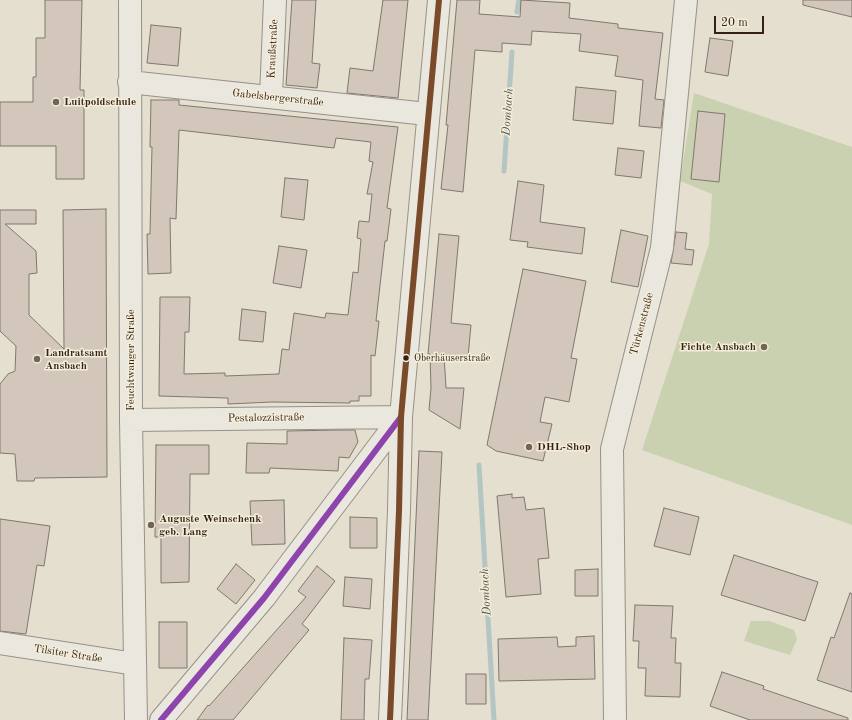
<!DOCTYPE html>
<meta charset="utf-8">
<style>
body{margin:0}
#map{position:relative;width:852px;height:720px;overflow:hidden;background:#e4dfce;font-family:"Old Standard TT",serif}
canvas{display:block}
.scale{position:absolute;left:714px;top:16px;width:50px;height:18px;box-sizing:border-box;border:2px solid #352116;border-top:0;padding-left:5px;font-size:12px;line-height:14px;white-space:nowrap;color:#352116;-webkit-text-stroke:3px #f3edd9;paint-order:stroke}
</style>
<div id="map">
<canvas width="852" height="720"></canvas>
<div class="scale">20 m</div>
</div>
<script>
const g = document.querySelector('canvas').getContext('2d');
g.lineJoin = 'round';
function fill(path, color) {
  g.fillStyle = color;
  g.fill(path, 'evenodd');
}
function poly(rows) {
  const path = new Path2D();
  for (const r of rows) {
    path.moveTo(r[0], r[1]);
    for (let i = 2; i < r.length; i += 2) path.lineTo(r[i], r[i + 1]);
  }
  return path;
}
function trace(path, color, width, dash) {
  g.strokeStyle = color;
  g.lineWidth = width;
  g.lineCap = dash ? 'butt' : 'round';
  g.setLineDash(dash || []);
  g.stroke(path);
}
function drawText(font, color, halo, rows, align = 'center') {
  g.font = font + ' "Old Standard TT",serif';
  g.lineWidth = 3;
  g.setLineDash([]);
  g.textBaseline = 'middle';
  g.strokeStyle = halo;
  g.fillStyle = color;
  for (const [text, x, y, turn = 0] of rows) {
    g.save();
    g.translate(x, y);
    g.rotate((+turn || 0) * Math.PI / 180);
    g.textAlign = isNaN(turn) ? turn : align;
    if (halo) g.strokeText(text, 0, 0);
    g.fillText(text, 0, 0);
    g.restore();
  }
}
const green = poly([
 [694,93,852,147,852,525,642,450,709,244,712,194,680,181],
 [751,621,769,621,794,630,797,639,790,655,744,641]
]);
const stream = poly([
 [517,12,519,0],
 [504,171,512,52],
 [479,465,494,720]
]);
const building = poly([
 [45,0,82,0,80,90,84,90,84,179,56,179,56,146,0,146,0,102,33,102,33,77,36,77,36,38,45,38,45,0],
 [292,0,316,0,312,63,320,64,317,88,286,85,292,0],
 [383,0,408,0,398,98,347,93,350,68,373,71,383,0],
 [457,0,480,0,479,14,520,17,521,0,570,3,569,18,618,24,618,28,663,33,655,99,664,100,661,128,639,126,643,80,615,76,618,56,579,51,581,34,532,31,531,45,502,43,502,52,475,50,463,192,441,189,448,125,446,125,457,0],
 [803,0,852,0,852,17,803,5,803,0],
 [151,25,181,28,178,66,147,63,151,25],
 [710,38,733,41,728,76,705,72,710,38],
 [576,87,616,91,613,124,573,120,576,87],
 [151,100,179,100,179,105,398,127,387,208,391,209,387,241,385,241,376,321,379,321,375,356,371,355,371,396,359,396,359,401,350,401,350,403,272,402,228,404,228,398,159,396,160,297,190,297,189,332,185,332,184,374,225,373,225,376,279,374,282,349,289,350,294,313,325,318,326,313,348,315,353,272,358,273,361,239,357,238,359,221,369,222,372,194,367,194,373,162,369,161,371,142,336,138,334,148,179,130,176,219,170,218,171,273,148,274,147,234,150,234,152,147,150,147,151,100],
 [698,111,725,114,719,182,691,179,698,111],
 [618,148,644,151,641,178,615,175,618,148],
 [285,178,308,180,304,220,281,217,285,178],
 [518,181,544,185,540,222,585,228,582,254,527,247,528,242,510,240,518,181],
 [106,209,107,477,35,478,34,481,17,481,15,454,0,453,0,384,8,374,15,371,16,346,0,331,0,210,36,210,36,224,5,224,36,251,37,273,29,274,29,315,64,349,63,210,106,209],
 [621,230,648,236,638,287,611,282,621,230],
 [676,232,687,233,685,249,694,250,692,265,671,263,676,232],
 [439,234,459,236,451,323,471,325,468,357,444,355,446,388,464,388,460,429,429,410,431,388,430,354,428,354,439,234],
 [279,246,307,250,301,288,273,283,279,246],
 [523,269,586,281,571,358,577,359,569,402,545,397,540,422,552,424,543,461,496,451,487,445,523,269],
 [242,309,266,312,263,342,239,340,242,309],
 [339,430,355,430,358,442,349,458,339,457,338,471,270,468,269,473,246,473,247,443,287,444,287,431,339,430],
 [156,445,209,445,209,474,190,474,189,582,161,583,161,537,155,537,156,445],
 [419,451,442,452,428,720,407,720,419,451],
 [512,494,512,498,524,497,526,510,544,508,549,558,538,559,541,594,506,597,497,496,512,494],
 [284,500,285,544,252,545,250,501,284,500],
 [664,508,699,517,690,555,654,546,664,508],
 [350,517,377,518,377,548,350,548,350,517],
 [0,519,50,526,44,566,37,565,26,634,0,631,0,519],
 [734,555,818,582,805,621,721,595,734,555],
 [236,564,255,580,236,604,217,589,236,564],
 [317,566,335,581,302,624,309,630,233,720,197,720,208,705,209,706,306,597,298,591,317,566],
 [598,569,598,596,575,596,575,570,598,569],
 [345,577,372,579,370,609,343,606,345,577],
 [850,593,852,594,852,692,817,680,831,637,834,638,850,593],
 [635,605,673,606,671,638,676,638,675,663,681,663,680,697,645,696,646,668,638,668,639,641,633,641,635,605],
 [159,622,187,622,187,668,159,668,159,622],
 [594,636,595,679,499,681,498,639,557,637,558,647,576,646,576,637,594,636],
 [344,638,372,640,369,679,365,679,364,720,341,720,344,638],
 [722,672,764,686,763,689,848,718,848,720,750,720,710,706,722,672],
 [466,674,486,674,486,704,466,704,466,674]
]);
const minor = poly([
 [130,0,131,420,136,720],
 [129,82,427,114],
 [271,97,275,0],
 [131,420,401,417],
 [0,643,135,664],
 [161,720,264,598,401,417],
 [390,720,399,511,401,417,439,0],
 [615,720,612,449,662,248,686,0]
]);
const bus1 = poly([
 [161,720,264,598,401,417]
]);
const bus2 = poly([
 [390,720,399,511,401,417,439,0]
]);
const markers = [
 [56,102,4,"#726456"],
 [764,347,4,"#726456"],
 [406,358,3.5,"#352116"],
 [37,359,4,"#726456"],
 [529,447,4,"#726456"],
 [151,525,4,"#726456"]
];
const busNames = [
 ["Oberhäuserstraße",414,358]
];
const streetNames = [
 ["Kraußstraße",273,49,-87],
 ["Gabelsbergerstraße",278,98,6],
 ["Türkenstraße",642,324,-75],
 ["Feuchtwanger Straße",131,360,-90],
 ["Pestalozzistraße",266,418,-1],
 ["Tilsiter Straße",68,654,9]
];
const poiNames = [
 ["Luitpoldschule",64,102],
 ["Fichte Ansbach",756,347,"right"],
 ["Landratsamt",45,353],
 ["Ansbach",45,366],
 ["DHL-Shop",537,447],
 ["Auguste Weinschenk",159,519],
 ["geb. Lang",159,532]
];
const waterNames = [
 ["Dombach",508,112,-86],
 ["Dombach",486,592,-93]
];
fill(green, '#cad1b0');
trace(stream, '#b3c6c4', 5);
fill(building, '#d3c7bc');
trace(building, '#7e786e', 1);
trace(minor, '#979187', 24);
trace(minor, '#eae7de', 22);
trace(bus1, '#8e44ad', 6);
trace(bus2, '#7a4b2a', 6);
for (const [x, y, r, color] of markers) {
  const dot = new Path2D();
  dot.arc(x, y, r, 0, 2 * Math.PI);
  g.fillStyle = color;
  g.fill(dot);
  trace(dot, '#f3edd9', 1.5);
}
drawText('10px', '#352116', '#f3edd9', busNames, 'left');
drawText('11px', '#352116', '#f3edd9', streetNames);
drawText('bold 11px', '#352116', '#f3edd9', poiNames, 'left');
drawText('italic 12px', '#545049', '#f3edd9', waterNames);
</script>
